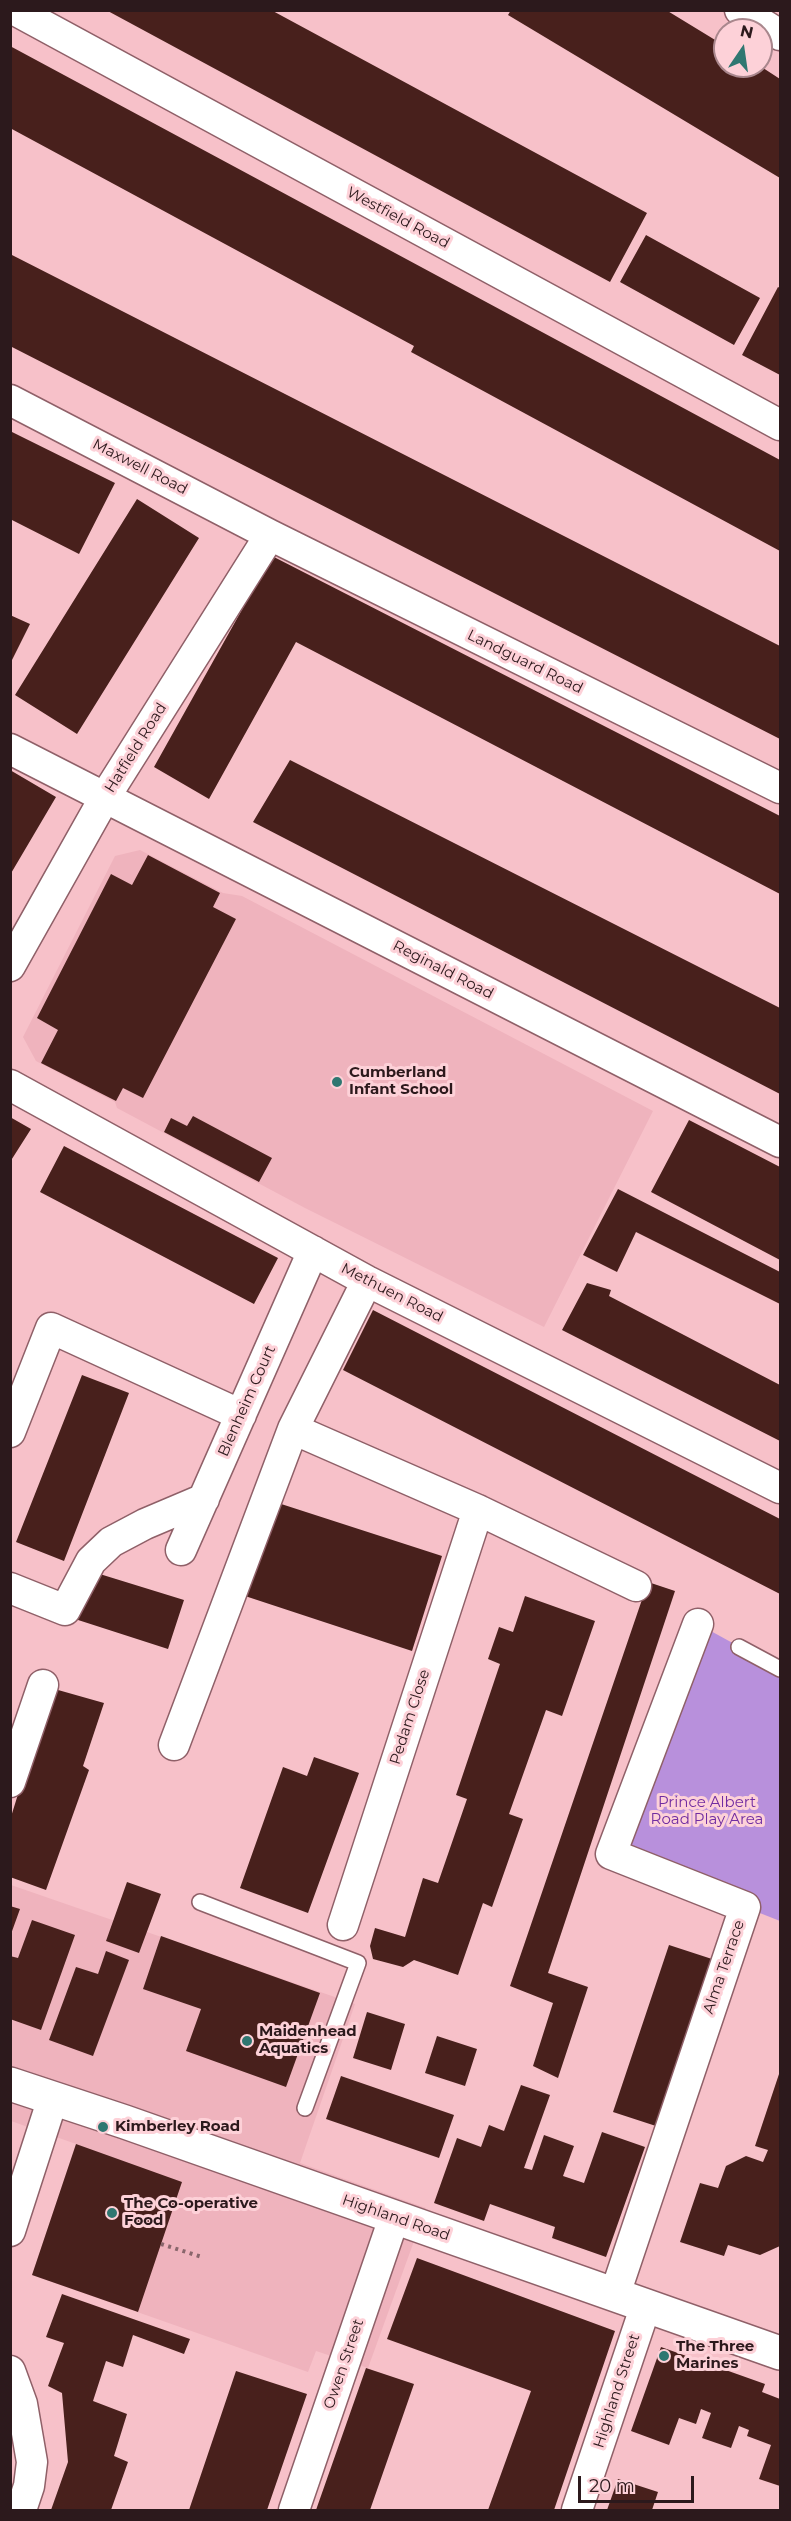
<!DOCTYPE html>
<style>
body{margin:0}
#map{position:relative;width:791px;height:2521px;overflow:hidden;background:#f7c1c9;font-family:Montserrat,sans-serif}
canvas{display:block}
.frame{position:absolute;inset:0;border:12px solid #2c191c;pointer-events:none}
.north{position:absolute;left:713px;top:18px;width:60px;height:60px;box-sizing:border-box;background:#fdd1d8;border:2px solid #a9878d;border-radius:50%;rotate:13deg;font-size:16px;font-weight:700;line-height:24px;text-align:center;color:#2c191c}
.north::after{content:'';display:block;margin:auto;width:21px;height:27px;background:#2f7771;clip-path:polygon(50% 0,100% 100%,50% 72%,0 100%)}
.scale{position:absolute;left:578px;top:2476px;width:116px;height:27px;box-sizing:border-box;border:3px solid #2c191c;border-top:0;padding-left:8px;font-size:18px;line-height:21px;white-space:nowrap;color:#2c191c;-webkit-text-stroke:4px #fdd1d8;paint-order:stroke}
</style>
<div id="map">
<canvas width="791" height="2521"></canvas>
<div class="frame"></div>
<div class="north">N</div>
<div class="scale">20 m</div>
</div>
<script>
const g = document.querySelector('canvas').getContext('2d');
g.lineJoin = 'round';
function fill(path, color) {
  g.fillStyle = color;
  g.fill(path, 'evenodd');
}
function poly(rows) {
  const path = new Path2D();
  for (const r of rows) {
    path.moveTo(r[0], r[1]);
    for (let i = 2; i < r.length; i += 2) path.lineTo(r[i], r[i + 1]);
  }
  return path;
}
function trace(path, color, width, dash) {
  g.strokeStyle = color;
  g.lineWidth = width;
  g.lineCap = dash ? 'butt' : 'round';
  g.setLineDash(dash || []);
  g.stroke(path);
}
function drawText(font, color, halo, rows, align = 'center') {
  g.font = font + ' Montserrat,sans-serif';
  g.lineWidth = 6;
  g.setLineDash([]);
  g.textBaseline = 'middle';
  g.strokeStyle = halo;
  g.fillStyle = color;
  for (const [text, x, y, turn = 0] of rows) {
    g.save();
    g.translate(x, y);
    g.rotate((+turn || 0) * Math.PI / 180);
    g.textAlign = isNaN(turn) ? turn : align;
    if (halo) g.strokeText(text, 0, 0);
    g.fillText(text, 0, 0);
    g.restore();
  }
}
const built = poly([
 [140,850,223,893,242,896,653,1111,544,1327,305,1208,117,1108,115,1102,36,1061,23,1037,115,856],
 [11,1885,355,2004,300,2163,426,2208,368,2368,316,2351,308,2372,32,2275,76,2144,11,2121]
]);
const green = poly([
 [698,1624,780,1669,780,1921,611,1854]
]);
const building = poly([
 [106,10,271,10,647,213,610,282],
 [511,10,666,10,725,46,725,66,760,66,780,79,780,178,508,15],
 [10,46,780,460,780,551,411,352,414,346,10,128],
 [646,235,760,298,734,345,620,282],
 [10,254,780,646,780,739,10,346],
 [778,287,780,288,780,375,742,355],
 [10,431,115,483,79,554,10,519],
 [137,499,199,538,77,734,15,695],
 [272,556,780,816,780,894,296,642,209,799,154,767],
 [10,615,30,624,10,664],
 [290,760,780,1008,780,1094,253,822],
 [10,770,56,797,10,875],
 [148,855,220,893,213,907,236,919,143,1098,123,1088,116,1101,41,1063,58,1030,37,1018,111,874,132,885],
 [193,1116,272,1158,259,1182,164,1132,171,1118,187,1126],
 [10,1117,31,1129,10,1162],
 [689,1120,780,1167,780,1260,651,1192],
 [64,1146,278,1258,254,1304,40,1192],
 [618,1189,780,1272,780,1304,636,1232,617,1272,583,1255],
 [587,1283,611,1290,609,1296,780,1385,780,1441,562,1330],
 [373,1310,780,1519,780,1594,343,1370],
 [82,1375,129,1393,64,1561,16,1542],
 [275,1502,442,1556,412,1651,245,1596],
 [90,1571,184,1600,168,1649,75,1619],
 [648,1582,675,1591,548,1973,588,1987,558,2078,533,2066,553,2003,510,1986],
 [525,1596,595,1621,562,1716,546,1710,509,1814,523,1819,492,1907,483,1903,458,1975,414,1960,403,1967,373,1959,370,1946,375,1928,405,1937,423,1878,438,1883,467,1799,456,1795,500,1664,488,1659,499,1627,513,1632],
 [51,1688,104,1703,83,1766,89,1770,46,1890,10,1877,10,1820],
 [314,1757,359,1773,308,1913,240,1888,283,1767,307,1776],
 [127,1882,161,1894,139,1953,106,1941],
 [10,1906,20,1909,11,1934,10,1934],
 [32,1920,75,1935,41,2030,10,2019,10,1956,18,1958],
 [161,1936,320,1993,286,2087,186,2051,201,2009,143,1989],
 [669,1945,715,1960,659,2127,613,2112],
 [106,1951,129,1960,93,2056,49,2040,76,1967,98,1974],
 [367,2012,405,2024,391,2070,353,2058],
 [437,2036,477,2049,465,2086,425,2073],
 [780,2071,780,2246,760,2255,728,2245,724,2256,680,2242,700,2183,718,2188,726,2166,746,2156,763,2162,768,2150,755,2146],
 [341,2076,454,2115,439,2158,326,2119],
 [521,2085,550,2095,524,2168,532,2170,544,2135,574,2146,563,2176,584,2183,602,2132,645,2147,606,2257,552,2238,555,2227,490,2204,484,2221,434,2203,457,2138,481,2147,489,2125,504,2131],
 [76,2144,182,2182,138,2312,32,2275],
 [417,2258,615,2331,554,2510,488,2510,531,2391,387,2339],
 [62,2294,190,2339,184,2354,133,2335,123,2367,106,2361,93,2401,127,2414,114,2456,128,2462,111,2510,51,2510,68,2462,62,2393,48,2386,64,2343,46,2337],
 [661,2347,765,2384,762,2392,780,2399,780,2486,759,2479,771,2445,747,2436,749,2430,739,2426,731,2448,702,2438,711,2413,701,2409,696,2424,679,2418,669,2445,631,2431],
 [366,2368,414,2384,370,2510,316,2510],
 [236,2371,307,2394,267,2510,189,2510],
 [618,2479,658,2492,652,2510,607,2510]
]);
const path = poly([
 [161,2244,202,2257]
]);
const lane = poly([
 [739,1647,780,1669],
 [200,1902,358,1963,305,2108]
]);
const street = poly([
 [15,10,780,425],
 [740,10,780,35],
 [10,400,270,535,780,788],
 [10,749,780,1142],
 [10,966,105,797,270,535],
 [10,1085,367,1281,780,1488],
 [293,1429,478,1510,636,1586],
 [10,1432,51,1328,241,1415],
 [181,1550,313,1251],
 [10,1588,65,1610,91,1561,111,1542,145,1524,204,1499],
 [174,1745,293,1429,367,1281],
 [10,1782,43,1685],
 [343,1925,478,1510],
 [10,2231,53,2098],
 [615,2294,745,1907,611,1854,698,1624],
 [10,2371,22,2404,32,2462,29,2486,21,2510],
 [294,2510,394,2218],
 [577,2510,646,2305]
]);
const secondary = poly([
 [10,2084,125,2122,780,2353]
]);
const markers = [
 [337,1082,6,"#2f7771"],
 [247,2041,6,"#2f7771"],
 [103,2127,6,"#2f7771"],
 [112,2213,6,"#2f7771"],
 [664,2356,6,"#2f7771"]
];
const streetNames = [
 ["Westfield Road",398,218,28],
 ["Maxwell Road",140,467,27],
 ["Landguard Road",525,662,26],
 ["Hatfield Road",136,748,-58],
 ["Reginald Road",443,970,27],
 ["Methuen Road",392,1293,27],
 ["Blenheim Court",247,1401,-66],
 ["Pedam Close",410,1717,-72],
 ["Alma Terrace",724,1967,-71],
 ["Highland Road",396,2218,19],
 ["Owen Street",344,2364,-71],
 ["Highland Street",617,2391,-72]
];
const poiNames = [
 ["Cumberland",349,1073],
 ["Infant School",349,1090],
 ["Maidenhead",259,2032],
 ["Aquatics",259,2049],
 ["Kimberley Road",115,2127],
 ["The Co-operative",124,2204],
 ["Food",124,2221],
 ["The Three",676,2347],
 ["Marines",676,2364]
];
const parkNames = [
 ["Prince Albert",707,1803],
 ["Road Play Area",707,1820]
];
fill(built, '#efb3bd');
fill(green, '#b890dc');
fill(building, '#48201c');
trace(lane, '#8f6068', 18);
trace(street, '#8f6068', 33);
trace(secondary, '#8f6068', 36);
trace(path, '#89666c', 4, [3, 4.5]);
trace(lane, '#fff', 15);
trace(street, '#fff', 30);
trace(secondary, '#fff', 33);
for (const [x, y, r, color] of markers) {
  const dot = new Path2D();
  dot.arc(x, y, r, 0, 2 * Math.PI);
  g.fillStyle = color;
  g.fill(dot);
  trace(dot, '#fdd1d8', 2);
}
drawText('15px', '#2c191c', '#fdd1d8', streetNames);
drawText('bold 15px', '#2c191c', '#fdd1d8', poiNames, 'left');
drawText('15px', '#712ca1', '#fdd1d8', parkNames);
</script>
